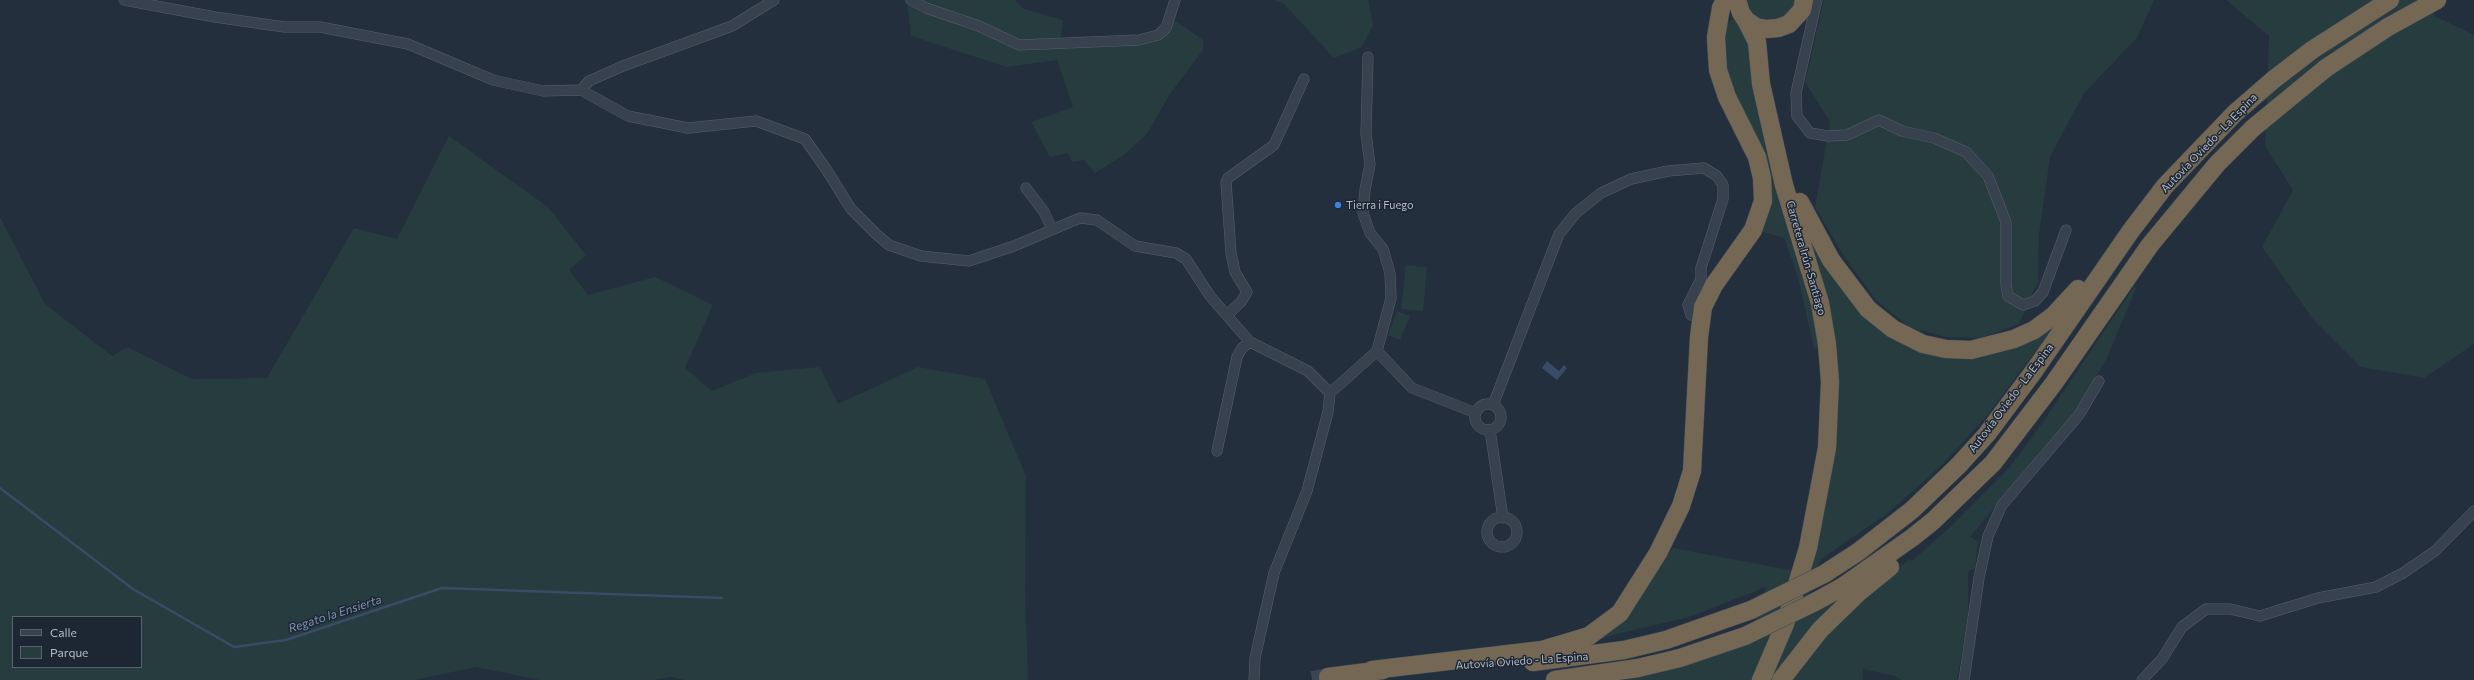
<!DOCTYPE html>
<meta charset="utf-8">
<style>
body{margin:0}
#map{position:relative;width:2474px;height:680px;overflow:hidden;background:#242f3e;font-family:Commissioner,sans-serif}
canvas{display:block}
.legend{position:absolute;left:12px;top:616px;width:130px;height:52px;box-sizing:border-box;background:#1d2633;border:1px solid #59626f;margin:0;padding:5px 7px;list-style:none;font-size:12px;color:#b4bcc9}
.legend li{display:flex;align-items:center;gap:8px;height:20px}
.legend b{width:20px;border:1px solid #59626f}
</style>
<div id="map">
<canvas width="2474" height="680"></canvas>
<ul class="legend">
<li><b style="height:5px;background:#38414e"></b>Calle</li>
<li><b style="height:11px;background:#263c3f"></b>Parque</li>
</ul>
</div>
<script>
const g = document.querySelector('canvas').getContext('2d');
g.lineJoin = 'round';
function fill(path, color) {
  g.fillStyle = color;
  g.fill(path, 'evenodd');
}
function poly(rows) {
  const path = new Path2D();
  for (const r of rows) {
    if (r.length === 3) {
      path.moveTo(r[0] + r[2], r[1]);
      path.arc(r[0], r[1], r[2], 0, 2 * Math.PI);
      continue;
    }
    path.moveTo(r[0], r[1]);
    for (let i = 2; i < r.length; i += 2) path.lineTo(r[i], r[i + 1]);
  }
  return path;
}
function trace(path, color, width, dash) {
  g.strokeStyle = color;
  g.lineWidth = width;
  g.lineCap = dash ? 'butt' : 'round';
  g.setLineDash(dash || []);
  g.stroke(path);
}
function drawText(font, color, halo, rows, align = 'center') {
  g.font = font + ' Commissioner,sans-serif';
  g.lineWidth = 3;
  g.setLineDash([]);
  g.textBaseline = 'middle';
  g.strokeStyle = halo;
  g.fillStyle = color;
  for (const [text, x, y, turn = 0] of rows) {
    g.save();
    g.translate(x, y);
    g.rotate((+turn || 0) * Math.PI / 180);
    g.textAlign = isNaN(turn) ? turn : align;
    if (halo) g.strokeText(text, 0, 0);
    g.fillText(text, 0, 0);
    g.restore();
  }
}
const green = poly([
 [907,0,1015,0,1024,9,1063,20,1059,48,1154,42,1166,33,1174,21,1177,22,1203,40,1203,50,1170,94,1146,135,1125,154,1095,173,1084,160,1072,162,1068,153,1050,157,1031,122,1073,107,1057,60,1007,67,911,36],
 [1275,0,1368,0,1373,25,1362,47,1334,58,1284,4],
 [1745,0,1797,0,1795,7,1783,19,1761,20,1751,14],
 [1824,0,2154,0,2137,38,2084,93,2050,157,2039,234,2038,281,2019,324,1981,338,1946,337,1911,328,1877,301,1845,258,1815,207,1830,122,1805,82],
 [2226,0,2425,0,2435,16,2474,35,2474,344,2424,378,2361,367,2313,319,2262,247,2293,190,2265,146,2269,36],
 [1731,20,1738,20,1751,41,1765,146,1804,271,1821,347,1814,348,1798,277,1784,238,1760,231,1767,218,1731,89,1723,48,1727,23],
 [449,136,548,207,586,255,569,270,588,295,655,277,713,305,685,368,712,391,756,373,820,367,838,404,918,367,985,379,1026,476,1025,593,1028,680,685,680,672,677,653,680,540,680,476,667,415,680,0,680,0,217,45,304,112,356,127,347,192,379,267,378,354,228,397,239],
 [13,617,141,617,141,667,13,667],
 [1805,224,1852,297,1945,353,2058,321,1989,413,1943,464,1888,513,1821,559,1801,618,1852,589,1776,680,1770,680,1795,624,1812,563,1834,447],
 [1406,265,1427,267,1423,311,1401,309],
 [2134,287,2136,288,2107,358,2072,417,2035,458,1970,537,1978,541,1975,569,1968,571,1968,615,1957,680,1902,680,1895,676,1863,669,1863,680,1793,680,1823,639,1849,613,1893,572,1910,559,1912,561,1950,527,2009,468,2038,429],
 [1397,311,1410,316,1400,340,1388,335],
 [1673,548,1795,571,1754,680,1615,680,1691,664,1750,642,1756,616,1759,614,1766,587,1689,617,1613,635,1590,643]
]);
const water = poly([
 [1547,361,1559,371,1564,365,1567,368,1557,380,1542,368]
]);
const stream = poly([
 [0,488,133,589,234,647,286,640,442,588,722,598]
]);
const highwayTunnel = poly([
 [1312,680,1328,677]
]);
const street = poly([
 [124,0,215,17,284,27,320,27,408,44,493,80,543,91,581,90,628,116,688,128,756,121,805,139,826,169,851,209,876,234,889,245,921,256,969,261,1014,246,1080,218,1097,220,1135,246,1176,253,1186,259,1210,296,1250,342,1308,371,1330,393],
 [911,0,926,8,979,26,1019,45,1139,40,1158,35,1166,28,1175,0],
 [1808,12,1814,13,1817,0],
 [1814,13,1796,93,1797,116,1810,133,1828,136,1847,135,1879,120,1902,131,1934,138,1966,152,1988,176,2006,222,2006,284,2008,296,2023,305,2035,301,2043,292,2066,230],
 [581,90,589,81,623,66,732,26,774,0],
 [1026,188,1044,212,1052,229],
 [1227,315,1241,302,1247,292,1235,272,1231,253,1226,182,1228,178,1274,145,1304,79],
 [1377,351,1412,388,1476,413],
 [1488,417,13],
 [1493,405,1559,234,1576,213,1601,193,1631,179,1668,171,1704,168,1717,176,1723,185,1723,199,1701,268,1701,279,1688,305,1691,315,1701,318],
 [1490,430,1503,518],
 [1217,451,1237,357,1242,348,1250,342],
 [1502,532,15],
 [1254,680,1255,658,1274,573,1307,491,1328,412,1330,393,1377,351,1391,298,1390,273,1383,249,1370,233,1363,213,1365,190,1370,164,1366,134,1368,57],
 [1964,680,1979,578,1988,536,2002,505,2079,415,2099,381],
 [2142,680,2162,659,2182,627,2206,609,2230,609,2260,616,2318,598,2376,587,2403,573,2435,551,2474,511]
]);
const highway = poly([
 [1737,0,1741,13,1746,20,1756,27,1767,29,1778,28,1789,24,1802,10,1804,0],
 [1746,20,1757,42,1761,84,1784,185,1820,303,1827,344,1830,382,1827,448,1808,548,1785,624,1761,680],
 [1800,202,1831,260,1868,309,1893,329,1923,344,1946,349,1971,350,2014,339,2034,330,2053,316,2078,289],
 [1824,574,1858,552,1912,510,1959,465,1987,434,2034,371,2130,232,2165,186,2235,113,2273,80,2312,50,2390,0],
 [1813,603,1842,587,1913,537,1933,521,1993,463,2054,383,2150,245,2217,164,2253,128,2326,68,2388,27,2437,0],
 [1533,662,1624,650,1666,640,1751,610],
 [1372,670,1542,650,1589,636,1620,613,1658,553,1681,506,1692,471,1699,337,1703,307,1714,285,1753,230,1763,201,1762,178,1757,157,1727,97,1718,70,1716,37,1721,8,1725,0],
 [1328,677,1383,670],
 [1555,680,1638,668,1680,658,1745,636],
 [1781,680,1820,630,1858,593,1890,567]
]);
const highwayBridge = poly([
 [1751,610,1824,574],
 [1745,636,1813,603]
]);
const markers = [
 [1338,205,4,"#3f7fe0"]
];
const streetNames = [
 ["Autovía Oviedo - La Espina",2209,143,-46],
 ["Carretera Irún-Santiago",1806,258,74],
 ["Autovía Oviedo - La Espina",2011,398,-53],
 ["Autovía Oviedo - La Espina",1522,661,-4]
];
const poiNames = [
 ["Tierra i Fuego",1346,205]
];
const waterNames = [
 ["Regato la Ensierta",335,614,-18]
];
fill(green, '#263c3f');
fill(water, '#394c67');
trace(stream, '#394c67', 2.5);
trace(highwayTunnel, '#3a4453', 18, [18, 9]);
trace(street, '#565f6c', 11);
trace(highway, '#434c59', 19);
trace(street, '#38414e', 10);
trace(highway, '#746855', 18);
trace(highwayBridge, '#434c59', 19, []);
trace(highwayBridge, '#746855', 18);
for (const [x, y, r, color] of markers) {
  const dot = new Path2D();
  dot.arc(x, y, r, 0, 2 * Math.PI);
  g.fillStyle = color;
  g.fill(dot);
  trace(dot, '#1d2633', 1.5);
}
drawText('11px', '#b4bcc9', '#1d2633', streetNames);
drawText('11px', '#b4bcc9', '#1d2633', poiNames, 'left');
drawText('italic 12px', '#7c92b1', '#1d2633', waterNames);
</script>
